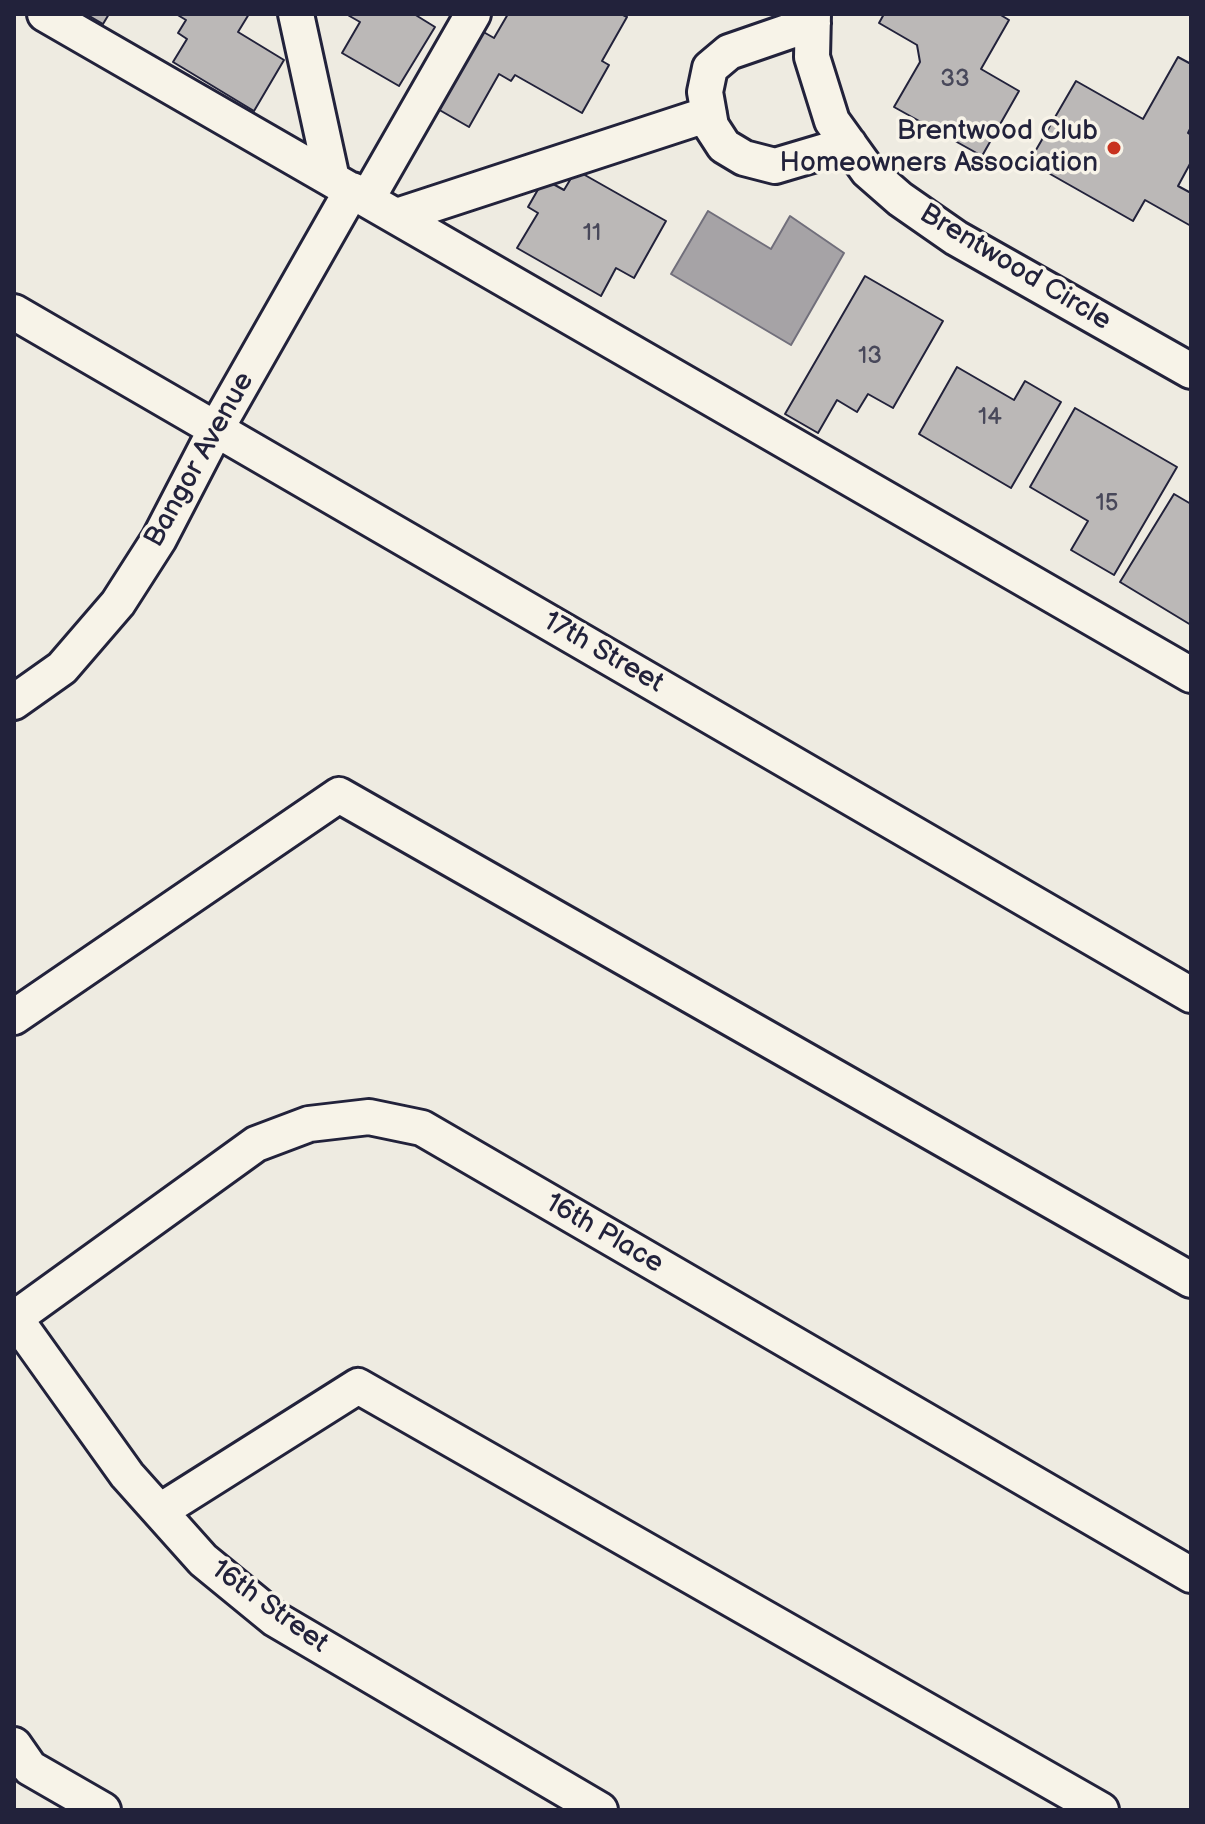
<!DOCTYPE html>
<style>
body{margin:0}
#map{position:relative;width:1205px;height:1824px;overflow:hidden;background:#eeebe1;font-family:"Balsamiq Sans",sans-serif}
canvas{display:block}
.frame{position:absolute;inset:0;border:16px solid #22223b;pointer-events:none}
</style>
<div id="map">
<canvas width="1205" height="1824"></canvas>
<div class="frame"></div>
</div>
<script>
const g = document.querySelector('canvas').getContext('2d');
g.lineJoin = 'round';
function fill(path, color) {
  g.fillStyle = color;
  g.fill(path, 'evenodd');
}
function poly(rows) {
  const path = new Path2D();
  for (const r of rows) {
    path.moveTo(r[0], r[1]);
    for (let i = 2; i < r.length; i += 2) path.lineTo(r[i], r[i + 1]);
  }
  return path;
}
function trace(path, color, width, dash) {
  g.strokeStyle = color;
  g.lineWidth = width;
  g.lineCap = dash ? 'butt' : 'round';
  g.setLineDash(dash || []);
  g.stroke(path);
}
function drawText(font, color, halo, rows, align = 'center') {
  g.font = font + ' "Balsamiq Sans",sans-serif';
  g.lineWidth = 7;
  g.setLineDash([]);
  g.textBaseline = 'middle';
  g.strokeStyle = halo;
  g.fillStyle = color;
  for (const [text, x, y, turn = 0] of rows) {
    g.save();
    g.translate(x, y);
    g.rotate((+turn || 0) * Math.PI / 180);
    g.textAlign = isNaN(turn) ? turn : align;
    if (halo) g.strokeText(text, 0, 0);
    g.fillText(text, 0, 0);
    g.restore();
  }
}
const water = poly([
 [708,211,771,249,790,216,844,253,791,345,671,274,708,211]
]);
const building = poly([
 [86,14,109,14,103,24,86,14],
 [176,14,249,14,238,32,284,60,254,111,173,62,187,39,178,33,186,20,176,14],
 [346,14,414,14,435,27,399,86,342,53,360,22,346,14],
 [508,14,621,14,627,17,602,61,609,65,582,113,515,75,511,81,499,74,469,127,436,108,480,30,494,38,508,14],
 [884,14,999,14,1009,20,981,69,1019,91,982,156,894,107,920,62,917,45,879,23,884,14],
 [1178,57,1191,64,1191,127,1188,133,1191,135,1191,162,1178,186,1191,193,1191,226,1145,200,1133,221,1029,162,1076,81,1143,119,1178,57],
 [576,170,666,221,634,278,616,268,601,296,517,248,538,213,528,207,544,179,564,190,576,170],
 [865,276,943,321,893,408,868,394,857,412,837,400,818,433,785,414,865,276],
 [957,367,1014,400,1025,381,1061,402,1011,488,919,434,957,367],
 [1075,408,1177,467,1114,575,1071,550,1088,521,1030,487,1075,408],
 [1174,494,1191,504,1191,625,1120,582,1174,494]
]);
const minor = poly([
 [45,14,1191,675],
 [296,14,332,179],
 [813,14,812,57,832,121,868,171,900,199,956,238,1191,371],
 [813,23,729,52,710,68,705,92,711,126,724,146,744,158,775,166,849,144],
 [367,199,473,14],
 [397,216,709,114],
 [14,312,1191,995],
 [14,702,62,668,118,603,159,539,216,429,352,190],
 [14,1017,339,795,1191,1280],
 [14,1317,127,1475,203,1560,275,1619,600,1810],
 [15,1318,256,1144,309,1124,369,1117,422,1128,1191,1575],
 [160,1511,358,1386,1101,1810],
 [14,1745,30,1768,103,1810]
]);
const markers = [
 [1114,148,8,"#c8321e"]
];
const numberNames = [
 ["33",955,80],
 ["11",592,234],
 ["13",870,357],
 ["14",990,418],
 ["15",1107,504]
];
const poiNames = [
 ["Brentwood Club",1098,132],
 ["Homeowners Association",1098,164]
];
const streetNames = [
 ["Brentwood Circle",1015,268,31],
 ["Bangor Avenue",200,460,-61],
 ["17th Street",603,653,30],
 ["16th Place",604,1234,30],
 ["16th Street",269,1607,36]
];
fill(water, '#a6a3a6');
trace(water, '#716f7b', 2);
fill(building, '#bbb8b7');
trace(building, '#22223b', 2);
trace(minor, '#22223b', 40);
trace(minor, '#f7f3e8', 34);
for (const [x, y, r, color] of markers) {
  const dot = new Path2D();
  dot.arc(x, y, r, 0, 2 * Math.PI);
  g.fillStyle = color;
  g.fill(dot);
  trace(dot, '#f7f3e8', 3);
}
drawText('24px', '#48485a', null, numberNames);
drawText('28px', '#22223b', '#f7f3e8', poiNames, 'right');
drawText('28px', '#22223b', '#f7f3e8', streetNames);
</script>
